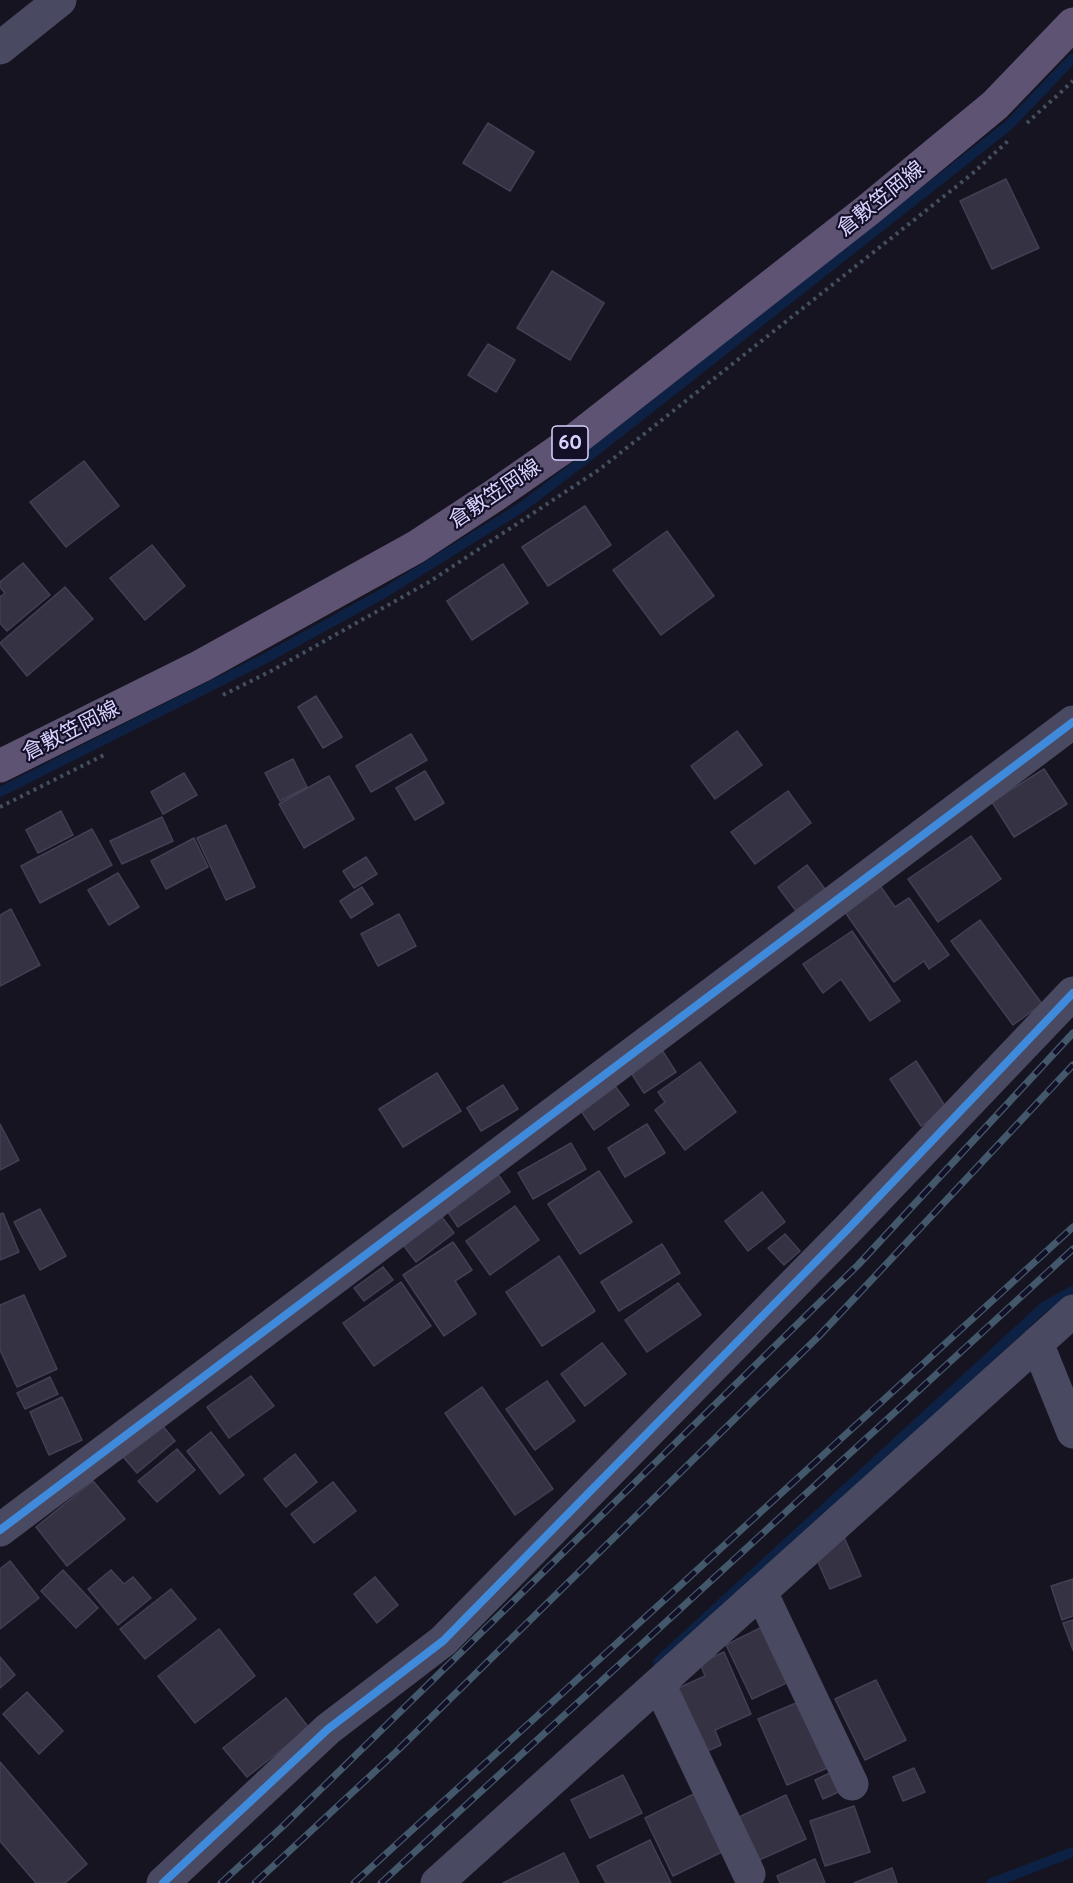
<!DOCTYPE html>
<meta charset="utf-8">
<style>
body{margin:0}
canvas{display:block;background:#161421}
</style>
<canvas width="1073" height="1883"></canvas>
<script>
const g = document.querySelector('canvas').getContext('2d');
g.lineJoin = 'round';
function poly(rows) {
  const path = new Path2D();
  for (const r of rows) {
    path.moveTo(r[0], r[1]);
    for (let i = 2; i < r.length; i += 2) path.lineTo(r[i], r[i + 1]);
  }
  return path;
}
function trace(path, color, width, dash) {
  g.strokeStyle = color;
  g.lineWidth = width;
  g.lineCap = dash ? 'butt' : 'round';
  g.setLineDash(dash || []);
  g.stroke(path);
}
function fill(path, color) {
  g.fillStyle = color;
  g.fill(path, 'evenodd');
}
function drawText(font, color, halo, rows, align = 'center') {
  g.font = font + ' Quicksand,"Noto Sans JP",sans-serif';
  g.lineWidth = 4.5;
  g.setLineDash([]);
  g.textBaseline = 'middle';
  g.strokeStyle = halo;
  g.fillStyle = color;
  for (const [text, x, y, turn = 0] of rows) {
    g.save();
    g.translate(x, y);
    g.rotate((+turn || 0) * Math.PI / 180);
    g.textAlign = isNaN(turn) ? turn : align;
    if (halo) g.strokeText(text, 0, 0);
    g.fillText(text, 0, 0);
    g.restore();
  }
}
const stream = poly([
 [0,792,268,657,384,593,522,507,593,453,1009,125,1073,58],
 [658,1662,1045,1306,1073,1291],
 [992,1883,1073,1852]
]);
const building = poly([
 [488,123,534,152,510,191,463,163,488,123],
 [1006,179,1039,248,992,269,960,201,1006,179],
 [552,271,604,303,570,360,517,328,552,271],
 [488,344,515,360,496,392,468,375,488,344],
 [84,461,119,506,66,547,30,502,84,461],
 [585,506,611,545,548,586,522,547,585,506],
 [667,531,714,596,661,635,613,570,667,531],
 [152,545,185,586,145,620,110,578,152,545],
 [23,563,50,595,7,631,0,623,0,597,5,593,0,587,0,582,23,563],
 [503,564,528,603,472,640,447,601,503,564],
 [65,587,93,619,27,676,0,643,65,587],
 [316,696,342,737,323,748,298,707,316,696],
 [737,731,762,765,715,799,691,766,737,731],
 [411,734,427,760,371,792,356,766,411,734],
 [293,759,307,787,280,801,265,773,293,759],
 [1044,769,1067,804,1014,837,992,802,1044,769],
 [425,771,444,803,415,820,396,788,425,771],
 [184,773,197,795,163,814,151,792,184,773],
 [329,776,354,819,304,848,279,804,329,776],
 [788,791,811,823,755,864,731,832,788,791],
 [61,811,73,835,38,853,26,830,61,811],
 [162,817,173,841,122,864,110,841,162,817],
 [226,825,255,887,226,900,197,838,226,825],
 [92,829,112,865,40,903,21,866,92,829],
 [971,836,1001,879,938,922,908,879,971,836],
 [194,838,208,867,166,889,151,861,194,838],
 [366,857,377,874,354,888,343,871,366,857],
 [807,865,825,889,796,911,778,887,807,865],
 [118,873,139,907,109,925,88,890,118,873],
 [876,880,895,907,909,898,949,955,929,969,924,961,894,982,840,905,876,880],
 [362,887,373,904,351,918,340,901,362,887],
 [11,909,40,965,0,986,0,915,11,909],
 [399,914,416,946,378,966,361,934,399,914],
 [980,920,1042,1004,1013,1025,951,941,980,920],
 [852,931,900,1001,870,1021,841,979,823,993,803,964,852,931],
 [660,1047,676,1072,644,1093,628,1068,660,1047],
 [916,1061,947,1109,921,1126,890,1079,916,1061],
 [700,1062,736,1112,685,1150,655,1110,665,1102,658,1092,700,1062],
 [437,1073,461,1111,403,1147,379,1109,437,1073],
 [612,1082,629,1105,594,1130,577,1105,612,1082],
 [503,1085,518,1109,481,1131,467,1108,503,1085],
 [0,1124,19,1160,0,1170,0,1124],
 [647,1124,665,1153,625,1177,608,1148,647,1124],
 [571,1143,586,1169,533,1199,518,1173,571,1143],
 [599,1171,632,1222,580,1254,548,1204,599,1171],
 [498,1174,510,1192,458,1227,446,1209,498,1174],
 [762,1192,785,1222,748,1251,725,1221,762,1192],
 [515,1206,539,1240,490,1275,466,1241,515,1206],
 [40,1209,66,1256,40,1270,14,1222,40,1209],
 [3,1213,19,1252,0,1260,0,1214,3,1213],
 [439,1213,454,1233,416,1262,401,1242,439,1213],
 [785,1234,800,1251,784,1265,768,1248,785,1234],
 [453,1242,472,1270,455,1281,476,1314,444,1336,403,1275,453,1242],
 [662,1244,680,1273,619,1311,601,1282,662,1244],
 [559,1256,595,1311,542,1346,506,1292,559,1256],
 [383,1267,393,1280,364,1301,354,1288,383,1267],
 [401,1282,431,1326,374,1366,343,1323,401,1282],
 [678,1283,701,1315,647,1352,625,1320,678,1283],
 [24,1295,57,1369,17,1387,0,1350,0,1305,24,1295],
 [602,1343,626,1374,585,1406,561,1374,602,1343],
 [251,1376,274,1406,229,1438,207,1407,251,1376],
 [50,1377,58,1394,25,1409,17,1393,50,1377],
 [547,1381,575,1421,535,1450,506,1409,547,1381],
 [482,1387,553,1489,515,1515,445,1413,482,1387],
 [62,1397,82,1440,49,1455,30,1412,62,1397],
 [157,1419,175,1441,137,1473,119,1452,157,1419],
 [211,1432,244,1475,220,1494,187,1451,211,1432],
 [177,1449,195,1470,157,1502,138,1481,177,1449],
 [295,1454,317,1482,286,1507,264,1479,295,1454],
 [93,1481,125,1519,67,1566,36,1527,93,1481],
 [333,1482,356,1511,314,1543,291,1514,333,1482],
 [844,1537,861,1576,830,1589,817,1560,844,1537],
 [10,1561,39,1598,0,1629,0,1569,10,1561],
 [63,1570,98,1608,76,1628,41,1591,63,1570],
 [111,1570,124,1584,133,1577,151,1598,118,1625,88,1589,111,1570],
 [375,1577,398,1605,377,1623,354,1594,375,1577],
 [1073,1579,1073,1616,1062,1620,1051,1586,1073,1579],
 [171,1589,196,1619,145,1659,120,1629,171,1589],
 [1073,1620,1073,1650,1063,1623,1073,1620],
 [764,1626,791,1681,752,1699,726,1645,764,1626],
 [219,1629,255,1676,195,1723,158,1676,219,1629],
 [724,1652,751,1714,715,1730,721,1745,701,1754,674,1690,705,1676,700,1663,724,1652],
 [0,1657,15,1675,0,1688,0,1657],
 [876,1680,906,1740,865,1760,835,1699,876,1680],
 [27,1692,63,1731,39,1754,3,1714,27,1692],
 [286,1698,309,1728,247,1777,223,1748,286,1698],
 [803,1700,832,1766,787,1785,758,1719,803,1700],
 [0,1762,87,1864,65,1883,36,1883,0,1841,0,1762],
 [914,1768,925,1792,903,1801,893,1777,914,1768],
 [834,1771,843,1790,823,1799,815,1780,834,1771],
 [623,1775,642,1813,590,1838,571,1800,623,1775],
 [698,1792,726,1850,673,1876,645,1818,698,1792],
 [786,1795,806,1839,757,1861,737,1818,786,1795],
 [854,1806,870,1852,825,1866,810,1821,854,1806],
 [650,1840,671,1883,606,1883,597,1866,650,1840],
 [564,1853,579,1883,503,1883,564,1853],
 [815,1859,825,1883,780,1883,777,1876,815,1859],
 [892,1868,897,1883,854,1883,892,1868]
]);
const path = poly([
 [1027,123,1073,81],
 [223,695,273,670,429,582,600,469,972,174,1009,140],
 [0,807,104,755]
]);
const street = poly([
 [0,48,60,0],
 [1037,1343,1073,1432],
 [0,1530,1073,722],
 [761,1592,852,1784],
 [659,1684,749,1874],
 [163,1883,328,1729,443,1641,848,1229,1073,993],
 [437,1883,1073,1311]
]);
const primary = poly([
 [0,766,201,666,416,547,495,495,577,438,868,210,995,105,1073,24]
]);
const rail = poly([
 [221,1883,281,1828,858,1265,1073,1033],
 [255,1883,396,1752,819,1336,1073,1065],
 [354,1883,1073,1227],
 [381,1883,1073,1249]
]);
const cycleway = poly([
 [0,1530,1073,722],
 [163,1883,328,1729,443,1641,848,1229,1073,993]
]);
const shields = [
 [570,443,36]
];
const shieldNames = [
 ["60",570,443]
];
const streetNames = [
 ["倉敷笠岡線",881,199,-39],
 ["倉敷笠岡線",495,494,-34],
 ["倉敷笠岡線",71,731,-27]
];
trace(stream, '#0d2144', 10);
fill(building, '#343243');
trace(building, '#433f54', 1.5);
trace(path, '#44505f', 4, [3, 4.5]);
trace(street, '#4a4962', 33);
trace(primary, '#5e5373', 33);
trace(rail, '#43596b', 7);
trace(rail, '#130f26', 4.5, [14]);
trace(cycleway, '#408adc', 8);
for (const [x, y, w] of shields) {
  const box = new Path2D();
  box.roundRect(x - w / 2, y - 17, w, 34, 4.5);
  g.fillStyle = '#130f26';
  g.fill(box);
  trace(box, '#d9d4ff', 1.5);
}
drawText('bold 20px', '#d9d4ff', null, shieldNames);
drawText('21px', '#d9d4ff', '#130f26', streetNames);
</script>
